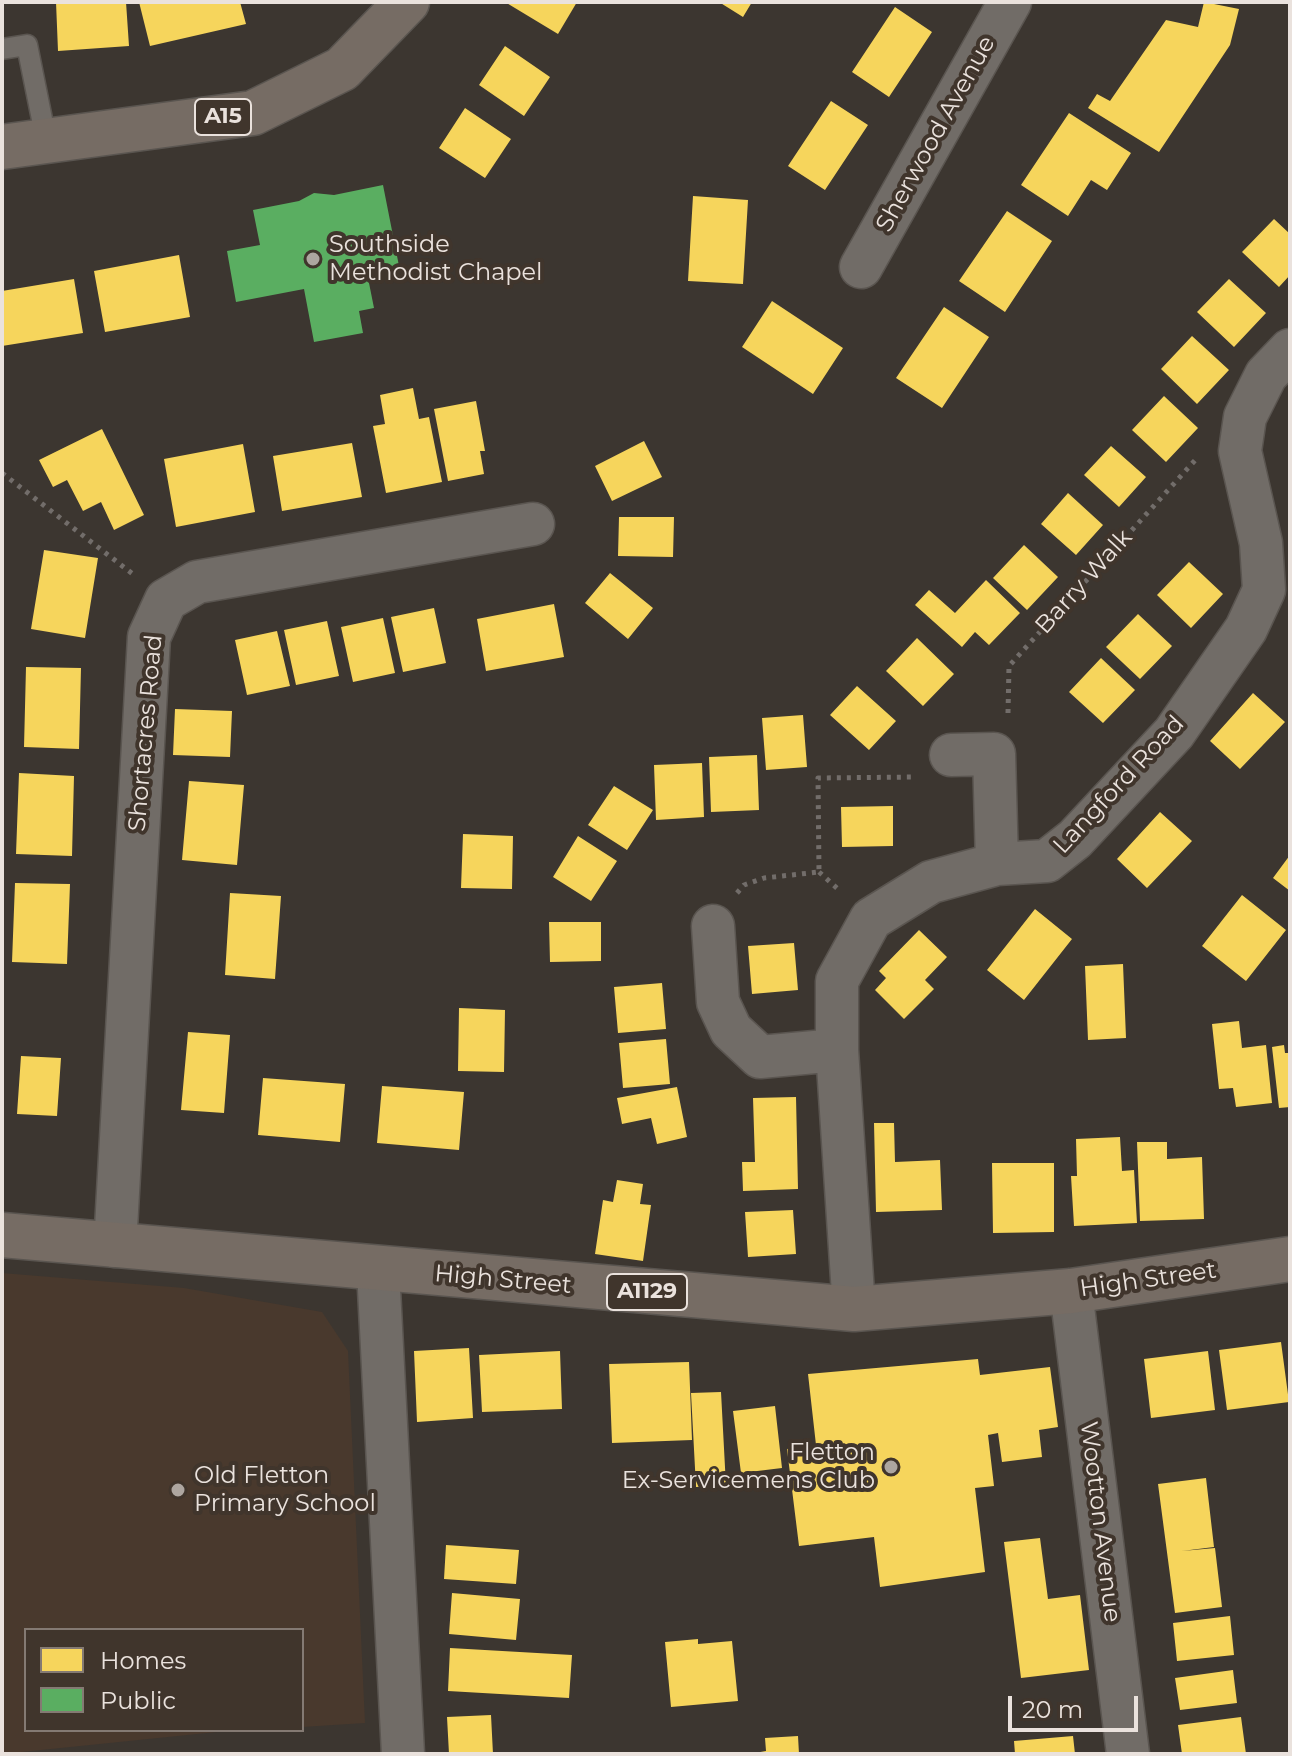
<!DOCTYPE html>
<style>
body{margin:0}
#map{position:relative;width:1292px;height:1756px;overflow:hidden;background:#3c3630;font-family:Montserrat,sans-serif}
canvas{display:block}
.frame{position:absolute;inset:0;border:4px solid #eae2dd;pointer-events:none}
.legend{position:absolute;left:24px;top:1628px;width:280px;height:104px;box-sizing:border-box;background:#40352c;border:2px solid #847a73;margin:0;padding:10px 14px;list-style:none;font-size:24px;color:#eae2dd}
.legend li{display:flex;align-items:center;gap:16px;height:40px}
.legend b{width:40px;border:2px solid #847a73}
.scale{position:absolute;left:1008px;top:1696px;width:130px;height:36px;box-sizing:border-box;border:4px solid #eae2dd;border-top:0;padding-left:10px;font-size:24px;line-height:28px;white-space:nowrap;color:#eae2dd;-webkit-text-stroke:6px #40352c;paint-order:stroke}
</style>
<div id="map">
<canvas width="1292" height="1756"></canvas>
<div class="frame"></div>
<ul class="legend">
<li><b style="height:22px;background:#f6d55c"></b>Homes</li>
<li><b style="height:22px;background:#5aae61"></b>Public</li>
</ul>
<div class="scale">20 m</div>
</div>
<script>
const g = document.querySelector('canvas').getContext('2d');
g.lineJoin = 'round';
function fill(path, color) {
  g.fillStyle = color;
  g.fill(path, 'evenodd');
}
function poly(rows) {
  const path = new Path2D();
  for (const r of rows) {
    path.moveTo(r[0], r[1]);
    for (let i = 2; i < r.length; i += 2) path.lineTo(r[i], r[i + 1]);
  }
  return path;
}
function trace(path, color, width, dash) {
  g.strokeStyle = color;
  g.lineWidth = width;
  g.lineCap = dash ? 'butt' : 'round';
  g.setLineDash(dash || []);
  g.stroke(path);
}
function drawText(font, color, halo, rows, align = 'center') {
  g.font = font + ' Montserrat,sans-serif';
  g.lineWidth = 8;
  g.setLineDash([]);
  g.textBaseline = 'middle';
  g.strokeStyle = halo;
  g.fillStyle = color;
  for (const [text, x, y, turn = 0] of rows) {
    g.save();
    g.translate(x, y);
    g.rotate((+turn || 0) * Math.PI / 180);
    g.textAlign = isNaN(turn) ? turn : align;
    if (halo) g.strokeText(text, 0, 0);
    g.fillText(text, 0, 0);
    g.restore();
  }
}
const built = poly([
 [2,1273,184,1288,322,1312,348,1351,365,1723,302,1727,302,1630,26,1630,26,1730,236,1730,2,1754]
]);
const homes = poly([
 [56,2,126,2,129,46,58,51],
 [139,2,240,2,246,24,150,46],
 [505,2,577,2,558,34],
 [719,2,752,2,743,17],
 [1204,2,1239,9,1230,45,1159,152,1088,108,1097,94,1110,101,1166,20,1198,27],
 [895,7,932,32,889,97,852,72],
 [505,46,550,77,524,116,479,85],
 [831,101,868,125,825,190,788,166],
 [465,108,511,139,485,178,439,148],
 [1069,113,1131,153,1107,190,1091,180,1068,216,1021,185],
 [693,196,748,200,743,284,688,281],
 [1007,211,1052,241,1005,312,959,281],
 [1274,219,1290,234,1290,275,1279,287,1242,252],
 [179,255,190,317,105,332,94,271],
 [74,279,83,333,2,346,2,291],
 [1229,279,1266,313,1234,347,1197,312],
 [772,301,843,348,813,394,742,347],
 [944,307,989,337,942,408,896,378],
 [1192,336,1229,370,1197,404,1161,369],
 [413,388,419,419,429,417,442,482,386,493,373,426,385,424,380,395],
 [1164,396,1198,428,1166,462,1132,430],
 [476,401,485,451,480,451,484,474,448,481,434,409],
 [102,429,144,515,114,530,101,502,83,511,67,480,53,487,39,460],
 [644,441,662,477,612,501,595,466],
 [352,443,362,497,282,511,273,456],
 [243,444,255,512,176,527,164,459],
 [1111,446,1146,477,1119,507,1084,475],
 [1068,493,1103,525,1076,555,1041,524],
 [619,517,674,517,673,557,618,556],
 [1024,545,1058,577,1027,610,993,578],
 [44,550,98,558,85,638,31,629],
 [1189,562,1223,594,1191,628,1157,595],
 [610,573,653,608,628,639,585,603],
 [986,580,1020,613,989,645,975,632,962,647,915,605,929,590,955,613],
 [554,604,564,657,486,671,477,619],
 [434,608,446,663,403,672,391,617],
 [1138,614,1172,646,1140,679,1106,647],
 [383,618,395,673,353,682,341,627],
 [327,621,339,676,296,685,284,630],
 [277,631,290,686,247,695,235,640],
 [917,638,954,674,923,706,886,671],
 [1101,658,1135,690,1103,723,1069,692],
 [26,667,81,668,79,749,24,747],
 [857,686,896,721,869,750,830,715],
 [1253,693,1285,722,1240,769,1210,741],
 [175,709,232,711,230,757,173,755],
 [803,715,807,767,766,770,762,718],
 [757,755,759,810,711,812,709,757],
 [702,763,704,817,656,820,654,765],
 [19,773,74,776,72,856,16,854],
 [189,781,244,785,237,865,182,860],
 [614,786,653,810,627,850,588,825],
 [893,806,893,846,842,847,841,807],
 [1160,812,1192,841,1147,888,1117,859],
 [463,834,513,836,512,889,461,888],
 [578,836,617,861,591,901,553,877],
 [1290,855,1290,891,1273,878],
 [15,883,70,884,67,964,12,962],
 [230,893,281,896,275,979,225,975],
 [1242,895,1286,930,1246,981,1202,946],
 [1035,909,1072,939,1024,1000,987,970],
 [549,922,601,922,601,961,550,962],
 [919,930,947,957,925,980,934,989,904,1019,875,990,886,978,879,971],
 [794,943,798,990,752,994,748,946],
 [1123,964,1126,1038,1088,1040,1085,966],
 [662,983,666,1029,618,1033,614,987],
 [459,1008,505,1010,504,1072,458,1071],
 [1239,1021,1242,1048,1266,1045,1272,1103,1236,1107,1233,1088,1219,1089,1212,1024],
 [188,1032,230,1035,224,1113,181,1110],
 [666,1039,670,1084,623,1088,619,1043],
 [1284,1045,1285,1053,1290,1053,1290,1107,1279,1108,1272,1047],
 [21,1056,61,1058,57,1116,17,1114],
 [263,1078,345,1084,340,1142,258,1135],
 [382,1086,464,1092,459,1150,377,1143],
 [677,1087,687,1137,657,1144,651,1118,622,1124,617,1098],
 [796,1097,798,1189,743,1191,742,1162,755,1162,753,1098],
 [874,1123,894,1123,895,1162,940,1160,942,1210,876,1212],
 [1120,1137,1122,1171,1134,1170,1137,1223,1074,1226,1071,1176,1077,1176,1076,1139],
 [1137,1142,1167,1142,1167,1159,1202,1157,1204,1219,1140,1221],
 [992,1163,1054,1163,1054,1232,993,1233],
 [617,1180,643,1184,640,1204,651,1205,643,1261,595,1254,603,1200,613,1202],
 [793,1210,796,1254,748,1257,745,1212],
 [1281,1342,1289,1402,1227,1410,1219,1350],
 [469,1348,473,1418,417,1422,414,1351],
 [560,1351,562,1409,482,1412,479,1355],
 [1208,1351,1215,1410,1151,1418,1144,1359],
 [978,1359,980,1375,1050,1367,1058,1427,1039,1430,1042,1457,1002,1462,998,1433,988,1435,994,1486,975,1488,985,1572,880,1587,874,1537,799,1546,787,1449,816,1445,808,1374],
 [689,1362,692,1440,612,1443,609,1364],
 [721,1392,726,1486,696,1487,691,1393],
 [775,1406,782,1468,741,1473,733,1411],
 [1206,1478,1214,1547,1182,1551,1215,1548,1222,1607,1175,1613,1158,1484],
 [1040,1538,1048,1599,1080,1595,1089,1670,1021,1678,1004,1542],
 [446,1545,519,1550,516,1584,444,1579],
 [452,1593,520,1599,516,1640,449,1634],
 [1230,1616,1234,1655,1177,1661,1173,1623],
 [698,1639,698,1644,732,1641,738,1701,671,1707,665,1642],
 [450,1648,572,1655,569,1698,448,1691],
 [1233,1670,1237,1703,1180,1710,1175,1678],
 [491,1715,493,1754,449,1754,447,1717],
 [1241,1717,1246,1754,1182,1754,1178,1725],
 [798,1736,799,1754,749,1754,766,1751,765,1738],
 [1073,1736,1075,1754,1015,1754,1014,1741]
]);
const public = poly([
 [383,185,399,266,367,273,374,308,359,311,363,333,314,342,304,289,236,302,227,251,260,245,253,210,299,201,314,193,334,195]
]);
const path = poly([
 [2,473,134,575],
 [1008,713,1009,666,1198,457],
 [819,872,839,890],
 [737,893,744,885,764,878,819,872,818,778,914,777]
]);
const lane = poly([
 [2,49,27,45,46,139]
]);
const street = poly([
 [861,267,1010,2],
 [951,755,994,754,997,864],
 [713,926,718,1002,731,1030,760,1057,837,1050],
 [115,1246,149,637,166,600,197,582,533,524],
 [378,1270,403,1754],
 [1071,1291,1128,1754],
 [854,1309,837,1050,837,981,871,919,931,882,997,864,1047,861,1075,839,1174,733,1246,629,1264,590,1261,543,1240,451,1245,417,1266,375,1290,350]
]);
const primary = poly([
 [2,147,253,113,342,69,407,2],
 [2,1235,854,1309,1071,1291,1290,1259]
]);
const markers = [
 [313,259,8,"#ada6a0"],
 [891,1467,8,"#ada6a0"],
 [178,1490,8,"#ada6a0"]
];
const shields = [
 [223,117,56],
 [647,1292,80]
];
const shieldNames = [
 ["A15",223,117],
 ["A1129",647,1292]
];
const streetNames = [
 ["Sherwood Avenue",936,134,-61],
 ["Barry Walk",1084,582,-48],
 ["Shortacres Road",146,733,-85],
 ["Langford Road",1119,785,-47],
 ["High Street",503,1280,5],
 ["High Street",1148,1280,-8],
 ["Wootton Avenue",1100,1522,83]
];
const poiNames = [
 ["Southside",329,245],
 ["Methodist Chapel",329,273],
 ["Fletton",875,1453,"right"],
 ["Ex-Servicemens Club",875,1481,"right"],
 ["Old Fletton",194,1476],
 ["Primary School",194,1504]
];
fill(built, '#49392d');
fill(homes, '#f6d55c');
fill(public, '#5aae61');
trace(lane, '#5a5550', 23);
trace(street, '#5a5550', 45);
trace(primary, '#5a5550', 47);
trace(path, '#726d6a', 5, [4, 6]);
trace(lane, '#716c67', 20);
trace(street, '#716c67', 42);
trace(primary, '#766c64', 44);
for (const [x, y, r, color] of markers) {
  const dot = new Path2D();
  dot.arc(x, y, r, 0, 2 * Math.PI);
  g.fillStyle = color;
  g.fill(dot);
  trace(dot, '#40352c', 3);
}
for (const [x, y, w] of shields) {
  const box = new Path2D();
  box.roundRect(x - w / 2, y - 18, w, 36, 6);
  g.fillStyle = '#40352c';
  g.fill(box);
  trace(box, '#eae2dd', 2);
}
drawText('bold 22px', '#eae2dd', null, shieldNames);
drawText('24px', '#eae2dd', '#40352c', streetNames);
drawText('24px', '#eae2dd', '#40352c', poiNames, 'left');
</script>
